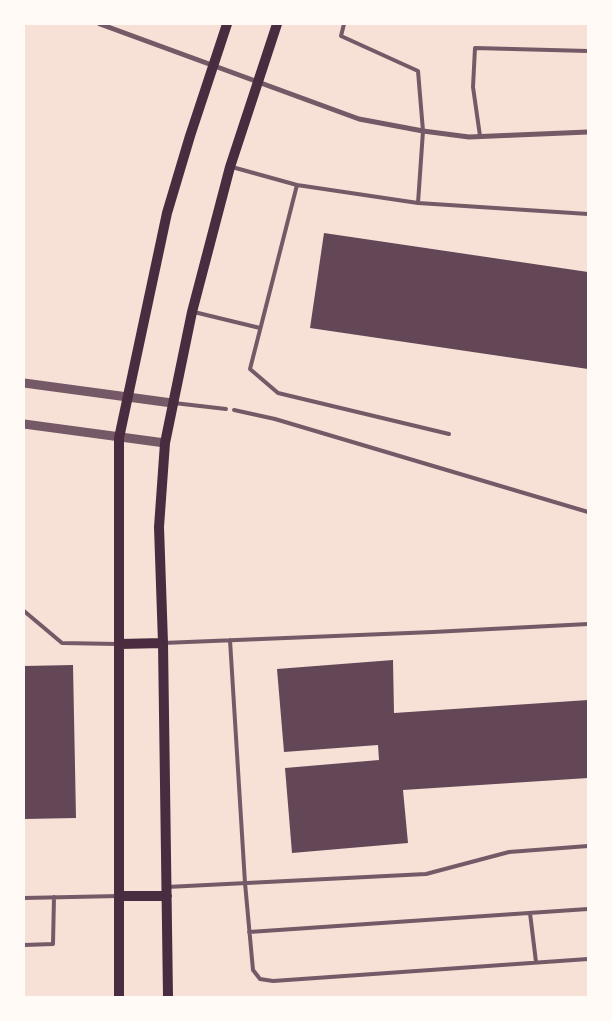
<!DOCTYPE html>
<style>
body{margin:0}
#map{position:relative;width:612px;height:1021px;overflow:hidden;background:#f7e1d7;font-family:Lato,sans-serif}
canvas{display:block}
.frame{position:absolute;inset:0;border:25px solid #fffaf5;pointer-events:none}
</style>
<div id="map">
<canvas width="612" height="1021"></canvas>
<div class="frame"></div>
</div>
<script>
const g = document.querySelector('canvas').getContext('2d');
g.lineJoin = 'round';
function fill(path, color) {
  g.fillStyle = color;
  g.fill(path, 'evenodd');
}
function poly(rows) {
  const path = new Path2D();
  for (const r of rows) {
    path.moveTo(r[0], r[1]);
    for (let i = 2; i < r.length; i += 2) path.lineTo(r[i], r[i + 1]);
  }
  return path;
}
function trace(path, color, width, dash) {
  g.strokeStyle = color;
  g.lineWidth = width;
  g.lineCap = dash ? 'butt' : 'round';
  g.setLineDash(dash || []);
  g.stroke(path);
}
const building = poly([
 [324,233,588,272,588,369,310,328],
 [393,660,394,713,588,700,588,778,403,790,408,843,292,853,285,768,379,760,378,745,284,752,277,669],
 [73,665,76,818,24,819,24,666]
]);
const service = poly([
 [344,24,341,36,418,71,423,131,418,203],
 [480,136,473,87,475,48,588,51],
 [232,167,297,185,418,203,588,214],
 [297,185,250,369,278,393,449,434],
 [194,312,260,328],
 [174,403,226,409],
 [234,410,275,419,588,512],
 [24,611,62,643,118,644],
 [230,640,245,883,253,970,260,979,273,981,588,959],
 [163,643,433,632,588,624],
 [167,887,426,874,509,852,588,846],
 [24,898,119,896],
 [530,913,536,962],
 [249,932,588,909],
 [24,945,53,944,54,897]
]);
const minor = poly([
 [100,24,359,119,423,131,469,137,588,132]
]);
const tertiary = poly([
 [24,383,172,403],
 [24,424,165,443]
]);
const secondary = poly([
 [120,644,163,643],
 [119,896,167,896],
 [119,997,119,438,167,213,190,136,227,24],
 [168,997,163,643,159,527,165,443,192,312,230,167,277,24]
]);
fill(building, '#644757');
trace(service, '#755966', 4);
trace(minor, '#755966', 5);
trace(tertiary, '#755966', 9);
trace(secondary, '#4a2c40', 10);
</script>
